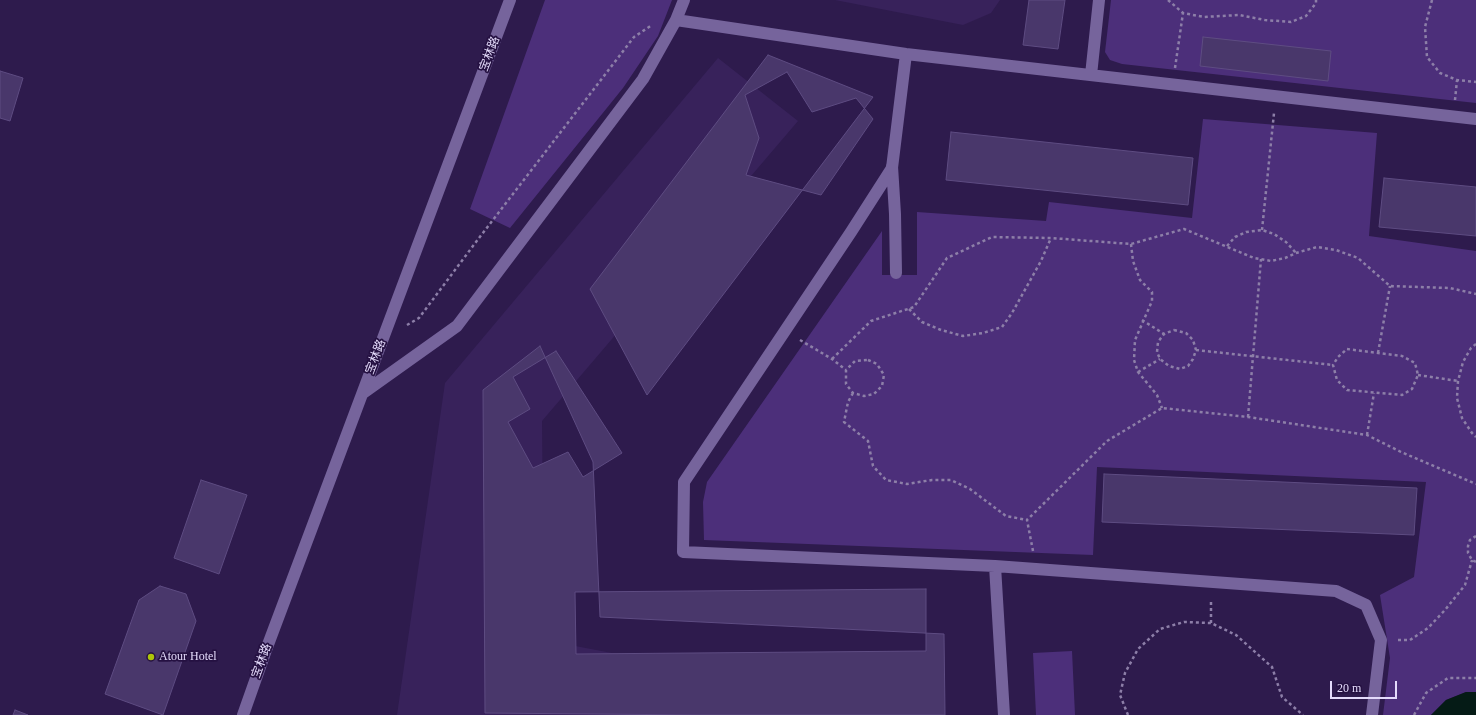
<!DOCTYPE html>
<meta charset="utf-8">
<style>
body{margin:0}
#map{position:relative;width:1476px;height:715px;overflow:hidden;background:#2e1b4d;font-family:"Times New Roman",serif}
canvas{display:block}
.scale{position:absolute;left:1330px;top:681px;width:67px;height:18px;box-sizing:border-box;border:2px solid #e4dbfb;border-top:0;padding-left:5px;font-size:12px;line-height:14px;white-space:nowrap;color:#e4dbfb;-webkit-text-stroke:3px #251142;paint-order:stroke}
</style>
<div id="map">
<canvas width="1476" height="715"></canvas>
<div class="scale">20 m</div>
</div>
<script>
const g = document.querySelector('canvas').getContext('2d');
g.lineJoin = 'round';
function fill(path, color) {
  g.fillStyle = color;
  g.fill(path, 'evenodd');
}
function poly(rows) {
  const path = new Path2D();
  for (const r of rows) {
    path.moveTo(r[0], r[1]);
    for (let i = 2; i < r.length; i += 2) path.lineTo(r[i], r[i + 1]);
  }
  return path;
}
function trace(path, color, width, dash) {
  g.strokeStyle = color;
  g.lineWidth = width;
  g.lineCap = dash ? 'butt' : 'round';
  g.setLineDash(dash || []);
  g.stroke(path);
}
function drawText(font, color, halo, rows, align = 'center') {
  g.font = font + ' "Times New Roman","Noto Sans SC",serif';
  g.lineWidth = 3.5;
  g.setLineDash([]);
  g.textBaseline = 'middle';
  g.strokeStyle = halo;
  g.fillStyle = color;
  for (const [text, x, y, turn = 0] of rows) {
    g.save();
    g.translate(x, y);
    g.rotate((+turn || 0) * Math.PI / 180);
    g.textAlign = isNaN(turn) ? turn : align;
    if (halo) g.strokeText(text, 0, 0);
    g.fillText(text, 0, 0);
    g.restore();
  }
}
const built = poly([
 [835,0,1000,0,991,13,963,25],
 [718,58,798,121,542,421,544,640,935,715,397,715,445,383]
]);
const green = poly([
 [545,0,672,0,658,36,623,88,510,228,470,209],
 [1111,0,1476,0,1476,103,1122,64,1110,60,1105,52],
 [1203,119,1377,133,1369,236,1476,251,1476,692,1466,692,1446,700,1431,715,1383,715,1390,658,1380,595,1414,577,1426,482,1097,467,1093,555,704,540,703,502,707,482,882,231,882,275,917,275,917,212,1046,221,1049,202,1192,218],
 [1072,651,1075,715,1036,715,1033,653]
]);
const water = poly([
 [1466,692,1476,692,1476,715,1431,715,1446,700]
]);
const building = poly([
 [1029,0,1065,0,1058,49,1023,45,1029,0],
 [1203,37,1331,51,1328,81,1200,66,1203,37],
 [768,55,873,97,647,395,590,289,768,55],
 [0,71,23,78,10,121,0,118,0,71],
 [787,72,812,112,856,98,873,119,821,195,746,175,759,138,745,95,787,72],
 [951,132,1193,158,1188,205,946,180,951,132],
 [1384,178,1476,187,1476,236,1379,227,1384,178],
 [540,346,593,462,600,617,944,634,945,715,700,715,485,713,483,390,540,346],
 [556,351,622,453,583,477,568,452,533,468,508,422,530,409,513,377,556,351],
 [1104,474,1417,488,1414,535,1102,522,1104,474],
 [201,480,247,495,219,574,174,558,201,480],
 [160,586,186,594,196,621,163,715,105,694,139,600,160,586],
 [926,589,926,651,576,654,575,592,926,589],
 [15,710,28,715,13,715,15,710]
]);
const path = poly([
 [1168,0,1183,13,1204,17,1239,15,1265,20,1291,22,1306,16,1316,3,1316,0],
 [1432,0,1425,27,1427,57,1440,73,1457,80,1476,82],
 [1175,68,1183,13],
 [1455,100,1457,80],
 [1262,230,1274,113],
 [1131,244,1133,261,1140,280,1152,292,1152,301,1135,340,1134,360,1138,372,1157,395,1162,408],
 [1227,246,1235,237,1246,232,1262,230,1274,234,1286,242,1296,253],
 [909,309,922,322,941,330,963,336,983,333,1002,327,1012,313,1041,261,1051,238],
 [1142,320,1164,334],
 [407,325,419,318,479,238,634,37,652,25],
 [1174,330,1186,333,1193,340,1196,350,1193,359,1188,366,1180,369,1169,366,1160,359,1157,352,1158,342,1164,334,1174,330],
 [800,340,832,359,846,370],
 [1476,344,1471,348,1463,362,1458,381,1457,398,1462,418,1472,433,1476,437],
 [1347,349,1402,356,1415,363,1418,375,1412,389,1402,395,1347,390,1337,380,1333,365,1338,357,1347,349],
 [1196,350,1333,365],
 [1378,353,1390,286],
 [832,359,871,321,914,307,947,258,992,237,1051,238,1131,244,1184,229,1254,258,1271,261,1285,258,1296,253,1317,247,1336,250,1358,258,1390,286,1450,288,1476,294],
 [868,360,877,364,884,375,882,386,874,394,864,396,853,393,846,384,846,370,855,361,868,360],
 [1138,372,1160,359],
 [1418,375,1458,381],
 [853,393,848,402,844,422,868,441,873,466,886,480,907,484,932,480,951,480,970,489,1006,516,1027,520],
 [1248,417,1261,259],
 [1367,435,1374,393],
 [1476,536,1470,540,1468,546,1468,553,1472,560,1476,562],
 [1033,551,1027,520,1107,441,1162,408,1248,417,1367,435,1401,452,1476,484],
 [1211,623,1211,599],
 [1398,640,1410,640,1428,628,1445,610,1465,585,1472,560],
 [1128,715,1120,695,1125,673,1138,649,1160,629,1184,622,1211,623,1236,635,1272,667,1282,697,1303,715],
 [1414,715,1426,693,1448,678,1476,678]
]);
const minor = poly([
 [676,20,906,54,1476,119],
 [906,54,892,168,851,232,684,482,683,552,995,566,1004,715],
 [1091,75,1099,0],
 [892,166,895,214,896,273],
 [363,393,457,326,643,79,676,20,684,0],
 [995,566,1336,591,1366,605,1381,640,1372,715],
 [243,715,266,650,510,0]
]);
const markers = [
 [151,657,4,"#aec509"]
];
const streetNames = [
 ["宝林路",490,54,-69],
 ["宝林路",376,357,-69],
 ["宝林路",262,661,-70]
];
const poiNames = [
 ["Atour Hotel",159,657]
];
fill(built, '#38225b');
fill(green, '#4c2f7a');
fill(water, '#051b16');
fill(building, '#49376b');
trace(building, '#5e4c82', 1);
trace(path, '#8d7fa8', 2.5, [3, 3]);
trace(minor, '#76649c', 12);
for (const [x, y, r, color] of markers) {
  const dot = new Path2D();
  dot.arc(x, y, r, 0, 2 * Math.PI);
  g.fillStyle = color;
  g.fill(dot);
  trace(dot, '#251142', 1.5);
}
drawText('12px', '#e4dbfb', '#251142', streetNames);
drawText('12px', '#e4dbfb', '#251142', poiNames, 'left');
</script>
